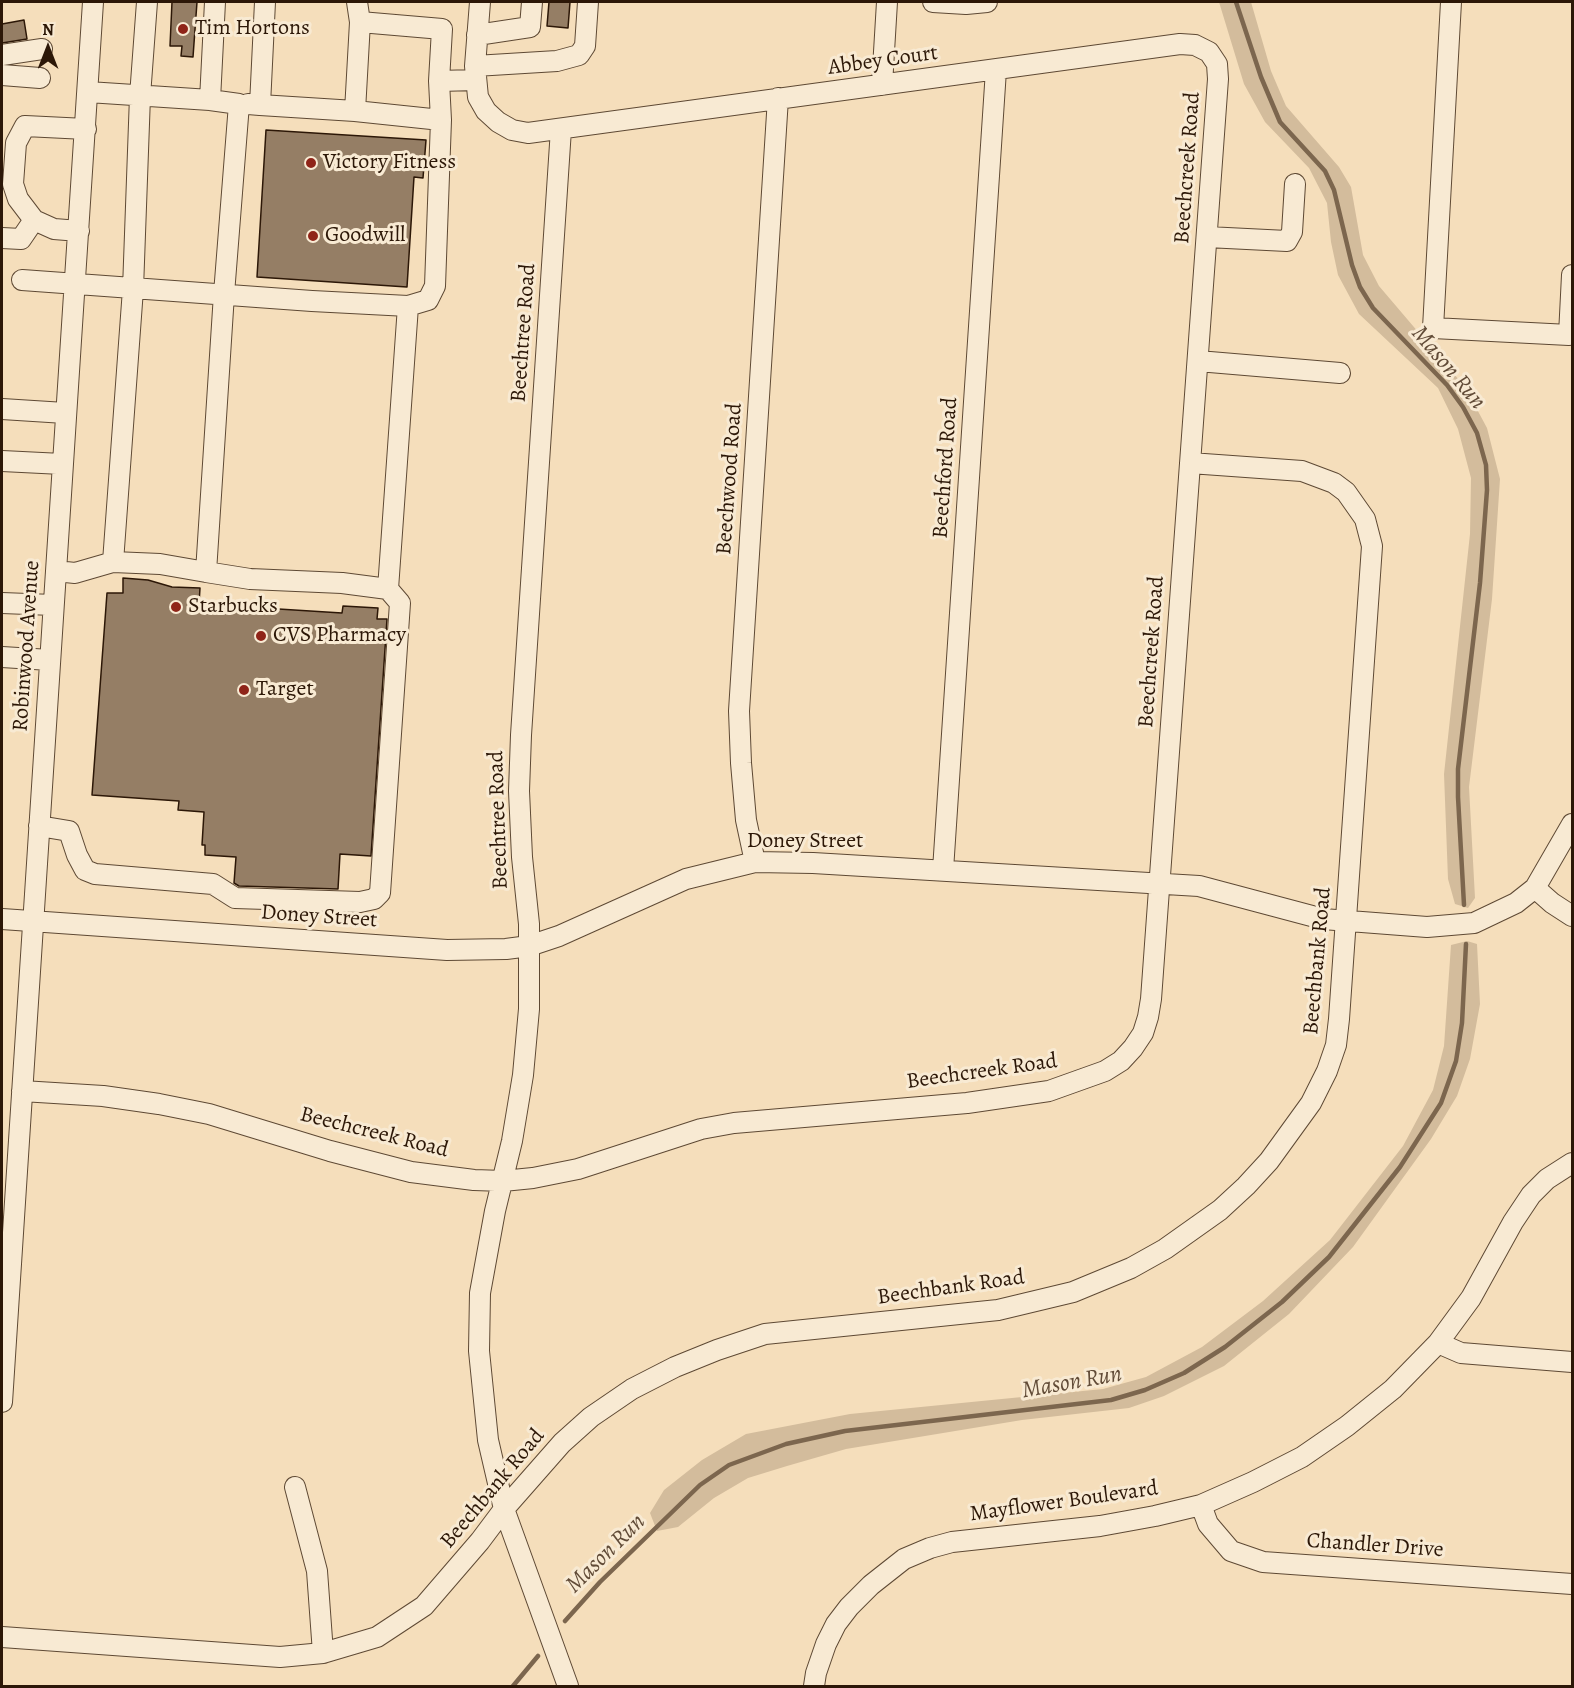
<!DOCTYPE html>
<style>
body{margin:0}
#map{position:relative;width:1574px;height:1688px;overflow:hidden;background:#f5debb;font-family:Alegreya,serif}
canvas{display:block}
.frame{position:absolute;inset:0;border:3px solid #2c1707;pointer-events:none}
.north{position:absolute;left:18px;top:18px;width:60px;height:60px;-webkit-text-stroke:4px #f8ead3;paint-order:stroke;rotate:0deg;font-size:16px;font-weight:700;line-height:24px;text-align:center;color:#2c1707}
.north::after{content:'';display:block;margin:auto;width:21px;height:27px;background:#2c1707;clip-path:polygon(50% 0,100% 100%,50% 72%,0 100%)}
</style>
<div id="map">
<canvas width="1574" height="1688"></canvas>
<div class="frame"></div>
<div class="north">N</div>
</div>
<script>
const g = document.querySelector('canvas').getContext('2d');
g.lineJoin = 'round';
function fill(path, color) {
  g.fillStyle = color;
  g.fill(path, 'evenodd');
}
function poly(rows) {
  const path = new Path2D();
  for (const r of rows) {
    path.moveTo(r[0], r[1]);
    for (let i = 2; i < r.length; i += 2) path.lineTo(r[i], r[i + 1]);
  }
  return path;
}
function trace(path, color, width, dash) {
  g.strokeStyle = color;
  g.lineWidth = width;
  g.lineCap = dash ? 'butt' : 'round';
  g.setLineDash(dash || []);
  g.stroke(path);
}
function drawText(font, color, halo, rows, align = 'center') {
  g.font = font + ' Alegreya,serif';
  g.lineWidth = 6;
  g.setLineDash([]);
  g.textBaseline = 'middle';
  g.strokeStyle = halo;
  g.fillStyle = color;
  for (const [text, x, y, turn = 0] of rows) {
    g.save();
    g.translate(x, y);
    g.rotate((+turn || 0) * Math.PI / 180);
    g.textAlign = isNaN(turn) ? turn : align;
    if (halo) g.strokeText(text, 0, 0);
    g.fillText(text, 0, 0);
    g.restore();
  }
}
const green = poly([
 [1219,2,1251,2,1271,71,1286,106,1339,167,1351,187,1363,255,1379,286,1465,387,1487,428,1500,479,1492,599,1469,787,1475,898,1468,908,1455,904,1448,879,1444,774,1470,534,1471,478,1458,429,1438,388,1359,314,1338,275,1331,242,1327,203,1309,168,1265,122,1244,84],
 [1467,941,1477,944,1480,1004,1470,1059,1457,1096,1431,1139,1353,1247,1289,1314,1224,1366,1164,1396,1129,1408,1022,1420,846,1449,787,1466,748,1478,714,1498,678,1527,657,1531,650,1513,664,1490,702,1460,746,1434,850,1414,1103,1389,1146,1377,1202,1347,1263,1301,1330,1240,1403,1146,1433,1090,1444,1046,1451,945]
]);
const stream = poly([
 [1236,2,1261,77,1280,122,1325,171,1334,190,1352,265,1360,287,1373,308,1447,385,1463,407,1477,433,1486,465,1487,490,1480,583,1458,769,1458,797,1464,905],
 [565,1621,600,1582,700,1485,729,1465,786,1444,845,1431,1111,1400,1145,1390,1184,1373,1225,1347,1282,1302,1329,1257,1400,1167,1441,1103,1456,1061,1462,1023,1466,944],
 [513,1686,538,1656]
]);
const building = poly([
 [172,2,197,2,193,57,181,56,182,46,170,46,172,2],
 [549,2,570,2,568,28,547,26,549,2],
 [24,20,27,39,2,43,2,24,24,20],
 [266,130,426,140,423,178,414,177,407,287,257,277,266,130],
 [123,578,148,580,172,587,200,588,199,604,342,613,343,606,378,608,377,619,387,619,371,856,340,854,338,889,239,886,234,883,236,857,205,855,205,845,202,845,204,812,178,810,179,801,92,795,107,593,123,593,123,578]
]);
const minor = poly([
 [357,2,360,22,442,29,439,81,476,80],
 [933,2,966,4,987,2],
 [1451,2,1433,328,1569,335,1572,275],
 [477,35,530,27,532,2],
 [2,55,42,49],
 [475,66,557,61,579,55,585,46,588,2],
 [2,75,40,78],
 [882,85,887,2],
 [210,100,215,2],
 [248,104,260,105,265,2],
 [260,105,355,111,441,120,439,81],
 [355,111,360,22],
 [561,129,521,735,519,791,522,857,529,924,529,1009,523,1075,512,1141,495,1211,480,1293,479,1351,488,1440,504,1509,568,1686],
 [79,231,54,229,34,220,18,199,13,184,16,143,25,126,86,129],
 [1207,237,1287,241,1292,232,1295,184],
 [2,238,21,239,34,220],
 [22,280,312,301,408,306,388,589],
 [408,306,428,300,435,286,441,120],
 [1198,361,1340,373],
 [2,409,65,413],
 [2,461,62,464],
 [113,562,133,289,140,96,147,2],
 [56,571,75,573,113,562,160,564,206,572,224,294,239,104,210,100,88,92],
 [2,603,53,605],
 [2,657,50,660],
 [39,826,69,831,77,855,85,870,95,874,213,884,235,898,360,902,374,899,380,893,400,603,388,589,342,583,250,579,206,572],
 [755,862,746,820,741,763,739,711,778,98],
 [943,870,996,70],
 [1535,888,1552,903,1572,916],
 [2,919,447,950,506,949,529,946,559,936,686,879,755,862,813,863,1199,886,1323,919,1427,927,1474,923,1516,903,1535,888,1572,824],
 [22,1091,103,1096,159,1104,209,1114,330,1151,411,1172,474,1180,503,1181,533,1178,578,1169,701,1129,734,1123,967,1103,1049,1091,1105,1071,1121,1061,1133,1048,1143,1033,1148,1017,1151,999,1218,79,1217,64,1209,52,1195,45,1180,44,528,133,512,130,498,122,486,111,478,97,475,66,480,2],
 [1438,1343,1461,1353,1572,1362],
 [2,1402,93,2],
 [295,1487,317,1571,323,1653],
 [1201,1505,1208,1524,1231,1551,1263,1562,1572,1584],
 [2,1637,280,1657,323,1653,377,1637,424,1606,480,1541,504,1509,562,1443,591,1417,632,1389,675,1367,717,1350,765,1334,998,1310,1073,1292,1131,1268,1165,1249,1220,1210,1246,1186,1269,1161,1311,1103,1327,1071,1336,1045,1339,1019,1372,546,1365,519,1346,492,1334,483,1302,471,1190,463],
 [814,1686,816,1673,826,1644,836,1624,849,1607,871,1585,904,1559,930,1548,952,1542,1100,1526,1155,1516,1201,1505,1253,1482,1302,1457,1347,1426,1393,1389,1438,1343,1471,1298,1513,1222,1531,1195,1547,1179,1572,1163]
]);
const markers = [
 [183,29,6,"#8f2418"],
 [311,163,6,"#8f2418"],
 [313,236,6,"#8f2418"],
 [176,607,6,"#8f2418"],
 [261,636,6,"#8f2418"],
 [244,690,6,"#8f2418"]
];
const poiNames = [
 ["Tim Hortons",195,29],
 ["Victory Fitness",323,163],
 ["Goodwill",325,236],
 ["Starbucks",188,607],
 ["CVS Pharmacy",273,636],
 ["Target",256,690]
];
const streetNames = [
 ["Abbey Court",883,61,-8],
 ["Beechcreek Road",1188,168,-86],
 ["Beechtree Road",524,333,-86],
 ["Beechford Road",946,468,-86],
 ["Beechwood Road",730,479,-86],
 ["Robinwood Avenue",27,646,-86],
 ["Beechcreek Road",1152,652,-86],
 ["Beechtree Road",499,820,-92],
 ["Doney Street",805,842],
 ["Doney Street",319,917,4],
 ["Beechbank Road",1318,961,-85],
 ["Beechcreek Road",982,1072,-8],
 ["Beechcreek Road",374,1133,14],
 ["Beechbank Road",951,1288,-8],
 ["Beechbank Road",493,1489,-50],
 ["Mayflower Boulevard",1064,1502,-8],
 ["Chandler Drive",1375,1546,4]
];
const waterNames = [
 ["Mason Run",1448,368,50],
 ["Mason Run",1072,1383,-10],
 ["Mason Run",606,1554,-45]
];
fill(green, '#d3bc9c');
trace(stream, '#7c664e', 4.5);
fill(building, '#957e65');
trace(building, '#2c1707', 1.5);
trace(minor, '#5e4934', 22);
trace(minor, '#f8ead3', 20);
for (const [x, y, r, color] of markers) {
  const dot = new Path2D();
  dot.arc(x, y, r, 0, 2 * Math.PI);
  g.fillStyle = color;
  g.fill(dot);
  trace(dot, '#f8ead3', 2);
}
drawText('22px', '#2c1707', '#f8ead3', poiNames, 'left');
drawText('22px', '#2c1707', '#f8ead3', streetNames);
drawText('italic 24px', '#614b37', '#f8ead3', waterNames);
</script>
